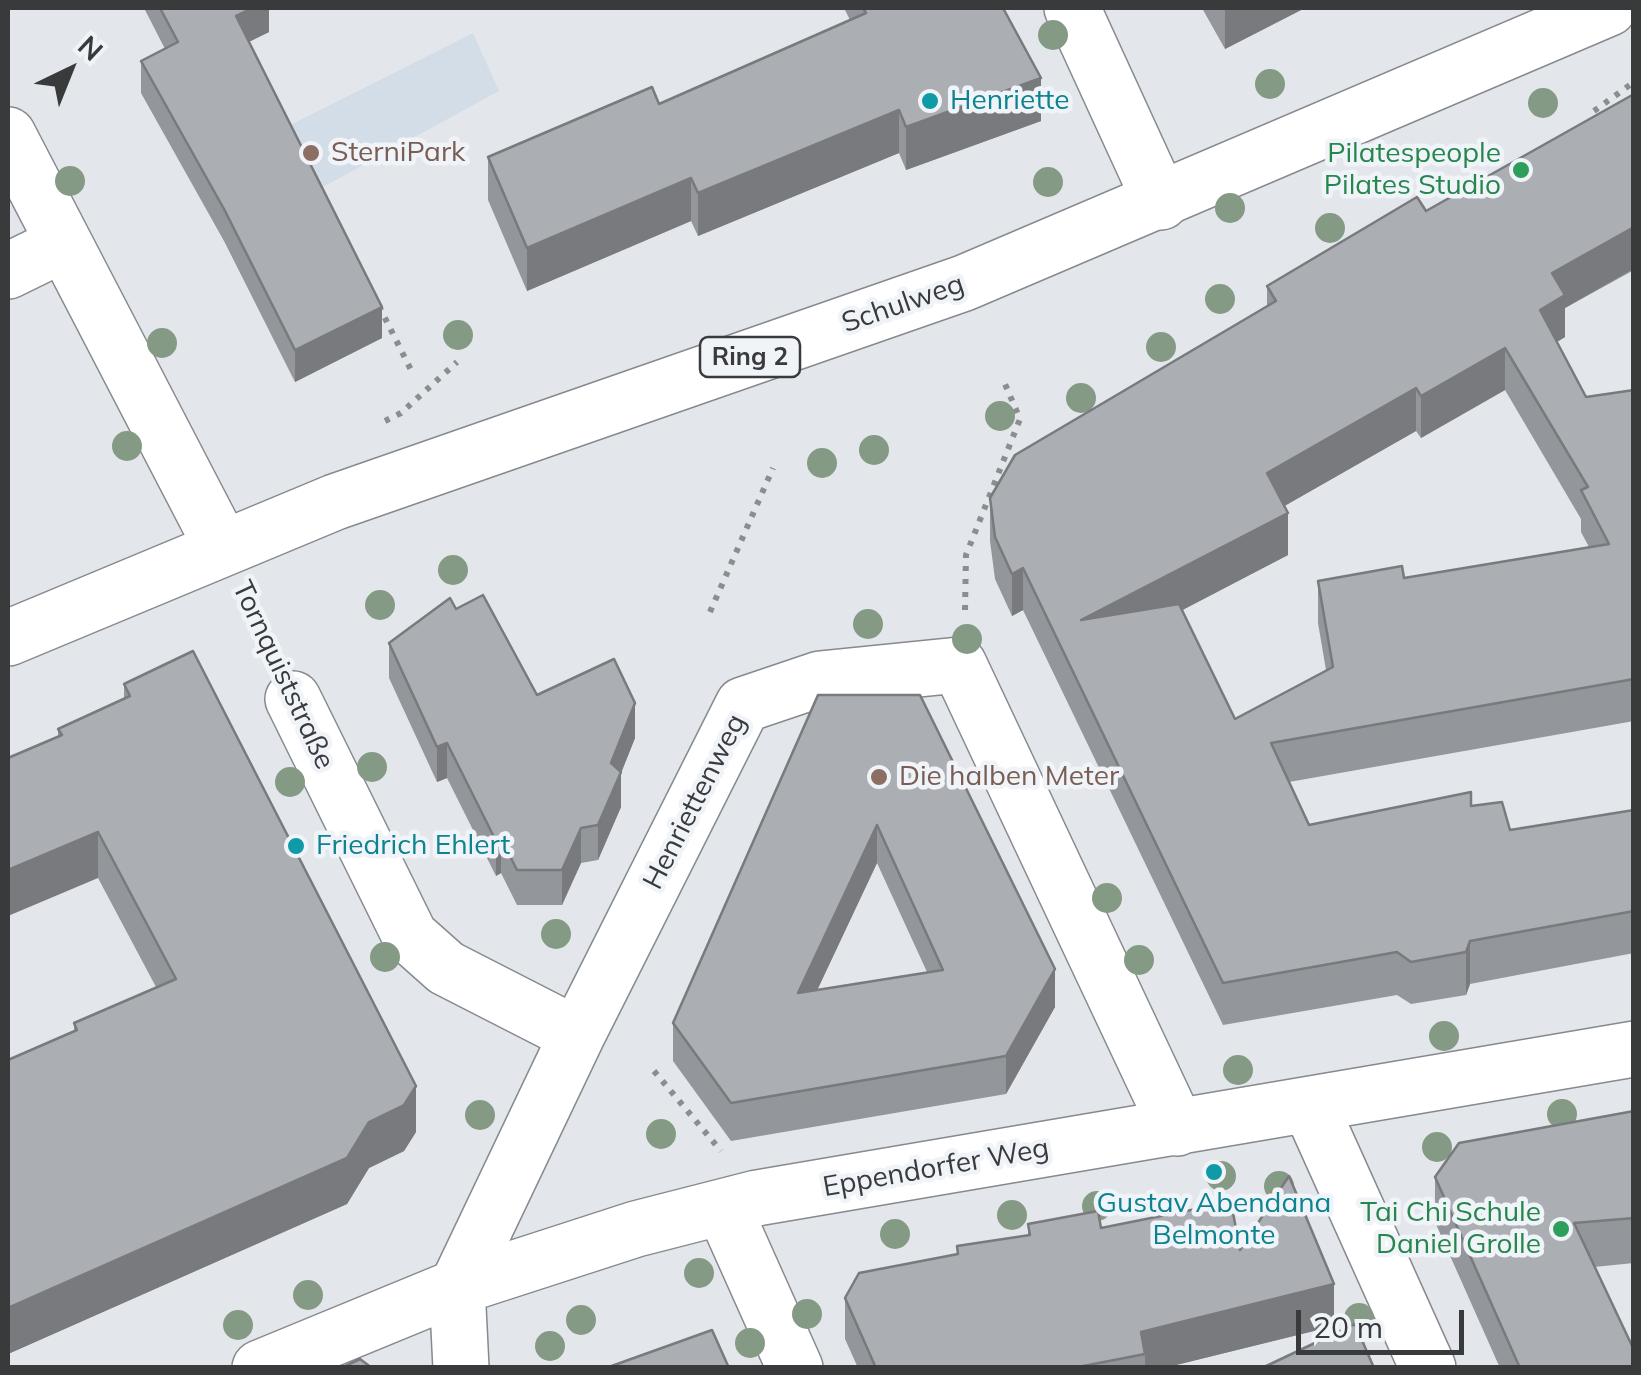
<!DOCTYPE html>
<meta charset="utf-8">
<style>
body{margin:0}
#map{position:relative;width:1641px;height:1375px;overflow:hidden;background:#e3e7eb;font-family:Mulish,sans-serif}
canvas{display:block}
.frame{position:absolute;inset:0;border:10px solid #393a3c;pointer-events:none}
.north{position:absolute;left:20px;top:20px;width:100px;height:100px;-webkit-text-stroke:8px #f0f4f8;paint-order:stroke;rotate:43deg;font-size:28px;font-weight:700;line-height:40px;text-align:center;color:#393a3c}
.north::after{content:'';display:block;margin:auto;width:35px;height:45px;background:#393a3c;clip-path:polygon(50% 0,100% 100%,50% 72%,0 100%)}
.scale{position:absolute;left:1296px;top:1310px;width:168px;height:45px;box-sizing:border-box;border:5px solid #393a3c;border-top:0;padding-left:12px;font-size:30px;line-height:35px;white-space:nowrap;color:#393a3c;-webkit-text-stroke:8px #f0f4f8;paint-order:stroke}
</style>
<div id="map">
<canvas width="1641" height="1375"></canvas>
<div class="frame"></div>
<div class="north">N</div>
<div class="scale">20 m</div>
</div>
<script>
const g = document.querySelector('canvas').getContext('2d');
g.lineJoin = 'round';
function fill(path, color) {
  g.fillStyle = color;
  g.fill(path, 'evenodd');
}
function poly(rows) {
  const path = new Path2D();
  for (const r of rows) {
    path.moveTo(r[0], r[1]);
    for (let i = 2; i < r.length; i += 2) path.lineTo(r[i], r[i + 1]);
  }
  return path;
}
function trace(path, color, width, dash) {
  g.strokeStyle = color;
  g.lineWidth = width;
  g.lineCap = dash ? 'butt' : 'round';
  g.setLineDash(dash || []);
  g.stroke(path);
}
function drawText(font, color, halo, rows, align = 'center') {
  g.font = font + ' Mulish,sans-serif';
  g.lineWidth = 9;
  g.setLineDash([]);
  g.textBaseline = 'middle';
  g.strokeStyle = halo;
  g.fillStyle = color;
  for (const [text, x, y, turn = 0] of rows) {
    g.save();
    g.translate(x, y);
    g.rotate((+turn || 0) * Math.PI / 180);
    g.textAlign = isNaN(turn) ? turn : align;
    if (halo) g.strokeText(text, 0, 0);
    g.fillText(text, 0, 0);
    g.restore();
  }
}
const built = poly([
 [473,33,499,91,224,241,191,175]
]);
const path = poly([
 [1594,111,1634,82],
 [379,306,412,372],
 [385,421,401,413,457,362],
 [247,600,271,652],
 [965,610,966,555,1020,419,1005,384],
 [710,612,773,468],
 [654,1071,721,1151]
]);
const minor = poly([
 [1072,8,1161,202],
 [8,135,222,547],
 [8,271,63,244],
 [293,699,410,936,446,968,577,1035],
 [1310,1106,1428,1368],
 [723,1207,795,1368],
 [260,1368,457,1287,636,1229,757,1198,1634,1049],
 [461,1368,457,1287,577,1035,743,705,820,679,959,665,1177,1128]
]);
const primary = poly([
 [8,638,335,502,964,283,1609,8]
]);
const trees = [
 [1053,35],
 [1270,84],
 [1543,103],
 [70,181],
 [1048,182],
 [1230,208],
 [1330,228],
 [1220,299],
 [458,335],
 [162,343],
 [1161,347],
 [1081,398],
 [1000,416],
 [127,446],
 [874,450],
 [822,463],
 [453,570],
 [380,605],
 [868,624],
 [967,639],
 [372,767],
 [290,782],
 [1107,898],
 [556,934],
 [385,957],
 [1139,960],
 [1444,1036],
 [1238,1070],
 [1562,1114],
 [480,1115],
 [661,1134],
 [1437,1147],
 [1221,1176],
 [1279,1186],
 [1097,1206],
 [1012,1215],
 [895,1234],
 [699,1273],
 [308,1295],
 [807,1314],
 [1359,1318],
 [581,1320],
 [238,1325],
 [750,1343],
 [550,1346]
];
const wall = poly([
 [144,8,269,8,269,32,249,42,382,338,295,382,224,241,141,93,141,61,165,49],
 [844,8,1003,8,1041,121,906,170,899,153,698,236,691,221,527,291,488,200,488,157,659,104,850,20],
 [1202,8,1305,8,1225,49],
 [1634,94,1634,270,1565,308,1565,337,1557,342,1586,397,1634,390,1634,721,1289,782,1309,825,1471,806,1510,830,1634,810,1634,953,1470,984,1466,995,1411,1004,1397,995,1223,1025,1023,610,1012,616,995,579,990,541,990,498,1267,306,1267,286,1426,211],
 [1505,390,1581,519,1581,532,1589,547,1404,578,1318,581,1318,623,1326,670,1235,719,1182,610,1288,555,1284,506,1416,431,1421,438],
 [456,609,537,695,635,738,621,773,621,807,598,860,581,863,562,905,517,905,501,873,496,876,447,778,437,782,389,678,389,643],
 [124,684,416,1132,404,1151,369,1168,347,1204,8,1354,8,1060,74,1031,74,1023,156,987,98,878,58,736,58,729,124,698],
 [818,695,1055,1007,1006,1094,731,1141,673,1061,673,1023],
 [877,863,927,972,817,990],
 [1634,1111,1634,1263,1594,1267,1634,1368,1500,1368,1435,1222,1435,1177],
 [1028,1224,1101,1228,1240,1250,1334,1326,1164,1368,858,1368,845,1339,845,1298,957,1254,957,1246,1028,1236]
]);
const shadedWall = poly([
 [253,8,269,8,269,32,236,48,236,16],
 [1229,8,1305,8,1225,49,1225,10],
 [1041,78,1041,121,906,170,906,127],
 [899,110,899,153,698,236,698,193],
 [691,178,691,221,527,291,527,248],
 [1633,227,1633,269,1565,308,1565,337,1540,352,1540,310,1552,273],
 [382,307,382,338,295,382,295,350],
 [1505,348,1505,390,1421,438,1421,396],
 [1416,388,1416,431,1267,516,1267,473],
 [1288,513,1288,555,1081,663,1081,620],
 [1023,568,1023,610,1012,616,1012,574],
 [635,703,635,738,621,773,621,807,598,860,598,825,611,763],
 [447,743,447,778,437,782,437,747],
 [877,825,877,863,798,1031,798,993],
 [581,828,581,863,562,905,562,870],
 [98,832,98,878,8,916,8,870],
 [501,838,501,873,496,876,496,841],
 [1470,941,1470,984,1466,995,1466,952],
 [1055,969,1055,1007,1006,1094,1006,1056],
 [416,1086,416,1132,404,1151,369,1168,347,1204,8,1354,8,1308],
 [1334,1284,1334,1326,1164,1368,1145,1368,1145,1354,1141,1332]
]);
const building = poly([
 [160,8,253,8,236,16,382,307,295,350,224,209,141,61,178,42,160,8],
 [863,8,1003,8,1041,78,906,127,899,110,698,193,691,178,527,248,488,157,652,87,659,104,866,13,863,8],
 [1634,94,1634,227,1552,273,1565,295,1540,310,1586,397,1634,390,1634,679,1271,743,1309,825,1471,792,1471,806,1502,802,1510,830,1634,810,1634,911,1470,941,1466,952,1411,962,1397,952,1223,983,1023,568,1012,574,995,537,990,498,1015,455,1276,301,1267,286,1417,197,1426,211,1634,94],
 [1505,348,1588,487,1581,490,1609,544,1404,578,1402,566,1318,581,1333,667,1235,719,1179,604,1081,620,1288,513,1267,473,1416,388,1421,396,1505,348],
 [483,595,537,695,614,659,635,703,611,763,621,772,598,825,581,828,562,870,517,870,501,838,496,841,447,743,437,747,389,643,450,598,456,609,483,595],
 [193,651,416,1086,404,1105,369,1122,347,1158,8,1308,8,1060,77,1030,74,1023,176,979,98,832,8,870,8,758,62,735,58,729,130,696,124,684,193,651],
 [818,695,920,695,1055,969,1006,1056,731,1103,673,1023,818,695],
 [877,825,943,970,798,993,877,825],
 [1634,1111,1634,1218,1574,1223,1634,1350,1634,1368,1520,1368,1435,1177,1459,1143,1634,1111],
 [1289,1176,1334,1284,1141,1332,1145,1354,1073,1368,876,1368,845,1298,859,1273,958,1254,957,1246,1030,1235,1028,1224,1098,1211,1101,1228,1231,1202,1240,1250,1289,1176],
 [1355,1324,1374,1368,1262,1368,1355,1324],
 [712,1330,729,1368,606,1368,712,1330],
 [360,1359,372,1368,341,1368,360,1359]
]);
const markers = [
 [930,101,10,"#0f9aa8"],
 [311,153,10,"#8d6e63"],
 [1521,170,10,"#2e9e5b"],
 [879,777,10,"#8d6e63"],
 [296,846,10,"#0f9aa8"],
 [1214,1172,10,"#0f9aa8"],
 [1561,1229,10,"#2e9e5b"]
];
const shields = [
 [750,357,100]
];
const shieldNames = [
 ["Ring 2",750,357]
];
const cultureNames = [
 ["Henriette",950,101],
 ["Friedrich Ehlert",316,846],
 ["Gustav Abendana",1214,1204,"center"],
 ["Belmonte",1214,1236,"center"]
];
const educationNames = [
 ["SterniPark",331,153],
 ["Die halben Meter",899,777]
];
const leisureNames = [
 ["Pilatespeople",1501,154],
 ["Pilates Studio",1501,186],
 ["Tai Chi Schule",1541,1213],
 ["Daniel Grolle",1541,1245]
];
const streetNames = [
 ["Schulweg",903,304,-19],
 ["Tornquiststraße",283,675,65],
 ["Henriettenweg",695,802,-63],
 ["Eppendorfer Weg",936,1168,-10]
];
fill(built, '#d3dde7');
trace(minor, '#868a8e', 58);
trace(primary, '#868a8e', 58);
trace(path, '#8b8e91', 6, [5, 8]);
trace(minor, '#fff', 55);
trace(primary, '#fff', 55);
g.fillStyle = '#849a84';
for (const [x, y] of trees) {
  g.beginPath();
  g.arc(x, y, 15, 0, 2 * Math.PI);
  g.fill();
}
fill(wall, '#93969a');
fill(shadedWall, '#787a7d');
fill(building, '#abafb3');
trace(building, '#787a7d', 2.5);
for (const [x, y, r, color] of markers) {
  const dot = new Path2D();
  dot.arc(x, y, r, 0, 2 * Math.PI);
  g.fillStyle = color;
  g.fill(dot);
  trace(dot, '#f0f4f8', 4);
}
for (const [x, y, w] of shields) {
  const box = new Path2D();
  box.roundRect(x - w / 2, y - 20, w, 40, 8);
  g.fillStyle = '#f0f4f8';
  g.fill(box);
  trace(box, '#393a3c', 2.5);
}
drawText('bold 25px', '#393a3c', null, shieldNames);
drawText('28px', '#0d838f', '#f0f4f8', cultureNames, 'left');
drawText('28px', '#785e54', '#f0f4f8', educationNames, 'left');
drawText('28px', '#27864d', '#f0f4f8', leisureNames, 'right');
drawText('28px', '#393a3c', '#f0f4f8', streetNames);
</script>
